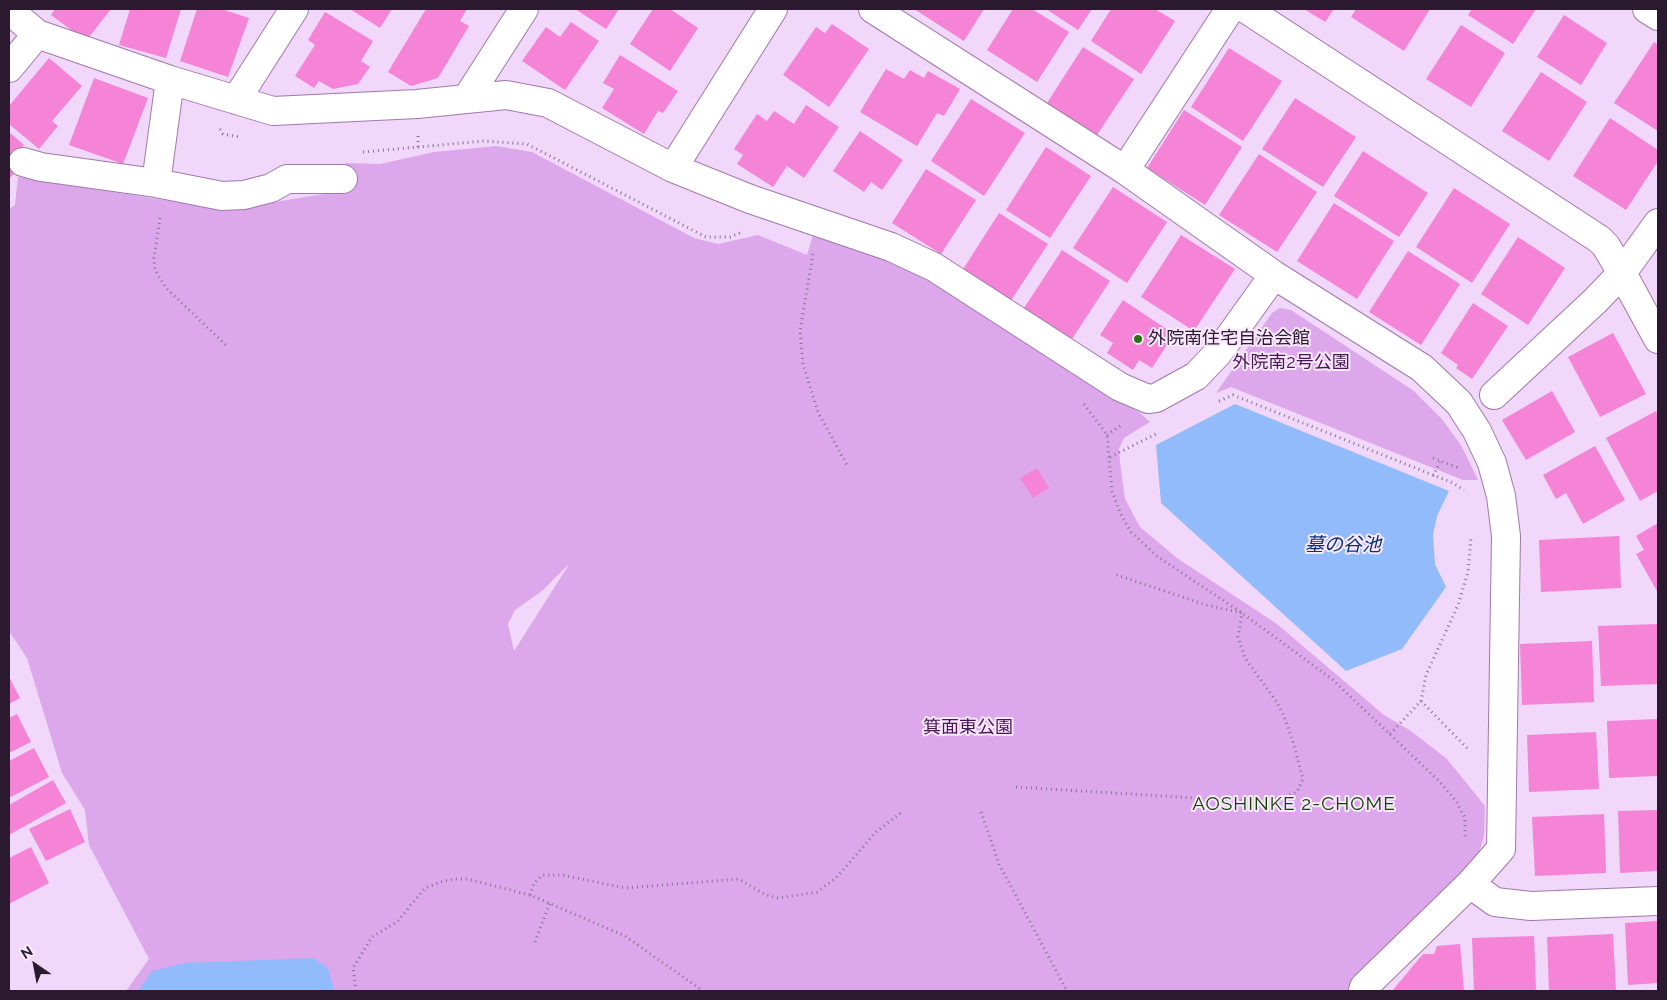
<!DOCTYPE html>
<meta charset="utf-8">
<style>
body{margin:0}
#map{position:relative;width:1667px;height:1000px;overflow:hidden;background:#f1d7f9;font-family:Raleway,sans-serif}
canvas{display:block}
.frame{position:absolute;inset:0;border:10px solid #2b1a2f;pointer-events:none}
.north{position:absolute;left:10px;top:940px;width:50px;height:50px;-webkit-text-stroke:4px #f9e8fe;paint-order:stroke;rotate:327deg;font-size:14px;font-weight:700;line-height:20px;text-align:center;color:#2b1a2f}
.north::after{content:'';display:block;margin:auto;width:18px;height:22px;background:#2b1a2f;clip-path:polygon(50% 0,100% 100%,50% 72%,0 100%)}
</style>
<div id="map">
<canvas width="1667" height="1000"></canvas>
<div class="frame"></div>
<div class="north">N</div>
</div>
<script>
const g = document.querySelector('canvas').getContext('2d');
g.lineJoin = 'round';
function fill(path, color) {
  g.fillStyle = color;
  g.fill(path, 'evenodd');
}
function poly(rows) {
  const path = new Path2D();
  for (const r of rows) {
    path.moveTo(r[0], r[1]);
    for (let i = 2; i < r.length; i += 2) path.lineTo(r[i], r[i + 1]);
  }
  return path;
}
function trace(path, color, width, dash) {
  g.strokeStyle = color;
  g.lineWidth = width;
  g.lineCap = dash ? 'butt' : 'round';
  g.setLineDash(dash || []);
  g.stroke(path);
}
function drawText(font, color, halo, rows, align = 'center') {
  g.font = font + ' Raleway,"Noto Sans JP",sans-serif';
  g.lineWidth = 4;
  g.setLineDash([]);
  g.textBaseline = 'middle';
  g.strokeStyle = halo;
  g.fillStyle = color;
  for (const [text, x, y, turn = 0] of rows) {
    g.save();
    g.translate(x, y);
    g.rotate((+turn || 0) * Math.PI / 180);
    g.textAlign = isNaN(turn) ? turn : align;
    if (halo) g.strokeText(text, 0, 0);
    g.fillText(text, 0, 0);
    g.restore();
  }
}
const green = poly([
 [497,146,532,152,694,238,718,244,758,235,807,255,813,235,906,266,1140,413,1150,422,1124,438,1119,449,1120,462,1125,499,1140,527,1177,558,1277,624,1384,715,1411,731,1447,759,1485,806,1484,836,1478,856,1365,968,1349,991,126,991,149,959,89,845,85,810,62,773,27,658,9,631,9,209,15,205,18,177,208,207,244,207,342,191,346,163,380,164,434,152],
 [568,565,568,566,514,651,508,624,515,610,542,591],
 [1280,308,1291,310,1414,391,1441,418,1461,445,1478,480,1463,480,1231,387,1216,393,1272,313]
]);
const water = poly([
 [1235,404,1449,491,1437,516,1433,535,1435,564,1446,587,1402,649,1346,671,1161,503,1156,445],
 [313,958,328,968,334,991,138,991,152,971,185,963]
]);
const building = poly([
 [55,9,111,9,86,41,51,15],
 [130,9,181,9,166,58,119,45],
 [197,9,221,9,249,18,228,77,180,61],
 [350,9,392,9,380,28],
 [426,9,467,9,460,21,469,26,438,78,411,86,388,72],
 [575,9,619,9,606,29],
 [653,9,670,9,698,28,670,71,630,44],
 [914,9,984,9,964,41],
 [1013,9,1032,9,1069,32,1037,82,987,50],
 [1046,9,1092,9,1078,30],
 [1111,9,1155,9,1175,21,1141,74,1091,41],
 [1304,9,1334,9,1325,22],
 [1356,9,1430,9,1404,51,1351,17],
 [1472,9,1536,9,1513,44,1468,15],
 [325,12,373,41,361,61,370,67,358,84,333,89,319,81,314,88,295,76,315,45,308,40],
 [1564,15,1607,43,1581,85,1537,57],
 [571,22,599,41,565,90,522,61,546,27,560,37],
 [832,24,869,49,829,107,783,75,816,27,825,33],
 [1461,25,1505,53,1471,107,1426,79],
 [1654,42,1658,45,1658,131,1614,103],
 [1083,47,1134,79,1097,135,1047,103],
 [1229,48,1282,81,1243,141,1191,107],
 [620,55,678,91,663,113,658,111,644,134,602,108,614,89,603,83],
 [49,58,82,86,52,121,58,126,39,149,9,124,9,106],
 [886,69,904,79,910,70,924,78,928,71,960,89,944,116,937,113,917,146,860,112],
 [1541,72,1587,102,1549,161,1502,131],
 [94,78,148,98,123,164,69,145],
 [1295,98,1356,137,1323,187,1262,149],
 [971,99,1025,133,984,196,931,161],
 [806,105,839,127,804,178,787,166,773,187,737,164,743,155,734,149,757,114,767,121,774,111,794,124],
 [1184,110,1242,147,1205,205,1147,168],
 [1610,118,1658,150,1658,161,1626,210,1573,176],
 [860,131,903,160,882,190,871,182,864,192,833,171],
 [9,132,24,145,9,162],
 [1046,147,1091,176,1050,238,1006,210],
 [1363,151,1428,193,1399,237,1334,196],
 [1259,154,1317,192,1277,252,1219,215],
 [9,163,17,170,9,179],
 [926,169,976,200,941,254,892,223],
 [1113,187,1167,222,1127,283,1073,248],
 [1454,188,1510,224,1472,283,1416,247],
 [1334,203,1394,241,1357,299,1297,261],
 [999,213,1048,244,1010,302,962,271],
 [1181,235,1235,269,1194,331,1141,297],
 [1518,237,1565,268,1528,325,1481,294],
 [1062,250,1110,281,1070,342,1022,311],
 [1408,251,1460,284,1421,345,1369,312],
 [1123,300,1174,334,1152,368,1139,360,1133,370,1107,353,1113,343,1100,335],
 [1473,303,1508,326,1472,379,1456,368,1458,365,1441,353],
 [1613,333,1646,394,1600,417,1568,357],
 [1552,391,1575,432,1526,460,1502,420],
 [1656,411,1658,416,1658,491,1640,501,1606,438],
 [1595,446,1625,500,1583,524,1566,493,1556,499,1543,475],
 [1037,468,1049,488,1033,498,1020,478],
 [1658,523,1658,593,1636,554,1644,550,1636,536],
 [1619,536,1621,588,1541,592,1539,540],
 [1658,624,1658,684,1601,686,1598,626],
 [1592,641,1594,702,1522,705,1520,644],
 [9,677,20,698,9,704],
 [17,714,31,742,9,753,9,718],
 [1658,719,1658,776,1609,778,1607,721],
 [1596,732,1599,789,1529,792,1527,735],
 [34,748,49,777,9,798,9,761],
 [53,780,66,803,9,835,9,805],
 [70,809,85,842,46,861,29,829],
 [1658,810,1658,871,1620,873,1618,811],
 [1604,814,1606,873,1535,876,1532,817],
 [31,847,49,883,9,904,9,858],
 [1658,921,1658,983,1628,985,1625,923],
 [1613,934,1616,991,1549,991,1547,937],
 [1534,936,1536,991,1474,991,1472,938],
 [1460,944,1464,991,1392,991,1423,954,1434,954,1437,946]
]);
const path = poly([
 [220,129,223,134,240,137],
 [418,136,418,148],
 [363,152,484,141,527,144,706,237,730,237,742,232],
 [160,218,154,258,155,270,166,288,227,346],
 [813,254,800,331,803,364,818,412,848,467],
 [1219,401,1233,395,1453,483,1464,490],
 [1084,404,1107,435,1112,491,1122,517,1131,532,1158,557,1242,613,1333,680,1439,781,1456,801,1465,818,1465,839],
 [1107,435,1123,424],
 [1110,457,1158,433],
 [1433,458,1459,468],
 [1433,476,1440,462],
 [1421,701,1469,750],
 [1390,734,1421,701,1426,675,1458,605,1468,572,1471,538],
 [1016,787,1244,801,1281,799,1297,792,1303,779,1293,742,1284,716,1276,701,1245,658,1238,637,1242,613,1206,605,1114,574],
 [981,812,999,864,1067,991],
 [530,895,534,883,543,875,562,875,625,888,739,879,764,894,778,898,817,892,836,878,876,832,902,812],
 [535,942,550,903],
 [356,991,353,968,372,937,397,922,425,888,444,881,455,879,467,879,530,895,625,936,703,991]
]);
const minor = poly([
 [873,9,1125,170,1274,275,1422,368,1459,403,1477,431,1492,463,1501,496,1506,536,1501,849,1470,884,1364,987,1363,991],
 [1246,9,1599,239,1606,246,1622,273,1658,339],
 [1647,9,1658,16],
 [9,10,37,34,170,80,273,111,417,104,506,95,548,103,673,168,750,199,891,247,934,267,1120,387,1148,399,1156,398,1196,376,1218,353,1274,275],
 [9,68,37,34],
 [467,98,524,9],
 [236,100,294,9],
 [23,162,41,167,156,183,222,196,244,195,271,188,287,179,343,179],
 [673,168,773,9],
 [1125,170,1230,9],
 [156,183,170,80],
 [1494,395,1595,301,1622,273,1658,223],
 [1470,884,1495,902,1531,906,1658,901]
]);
const markers = [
 [1138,339,5,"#2e7211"]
];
const poiNames = [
 ["外院南住宅自治会館",1148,339]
];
const parkNames = [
 ["外院南2号公園",1291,363],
 ["箕面東公園",968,728]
];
const waterNames = [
 ["墓の谷池",1343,545]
];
const neighbourhoodNames = [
 ["AOSHINKE 2-CHOME",1294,804]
];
fill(green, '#dda7ec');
fill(water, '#91bbfa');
fill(building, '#f583d6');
trace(minor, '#a078ac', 30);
trace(path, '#88738e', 3, [1, 4]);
trace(minor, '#fff', 28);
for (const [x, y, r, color] of markers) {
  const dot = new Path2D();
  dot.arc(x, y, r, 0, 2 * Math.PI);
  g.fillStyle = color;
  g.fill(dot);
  trace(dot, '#f9e8fe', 2);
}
drawText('18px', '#2b1a2f', '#f9e8fe', poiNames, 'left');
drawText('18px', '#491556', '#f9e8fe', parkNames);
drawText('italic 19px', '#053372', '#f9e8fe', waterNames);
g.letterSpacing = '1px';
drawText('19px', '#154103', '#f9e8fe', neighbourhoodNames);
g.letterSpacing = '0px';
</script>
